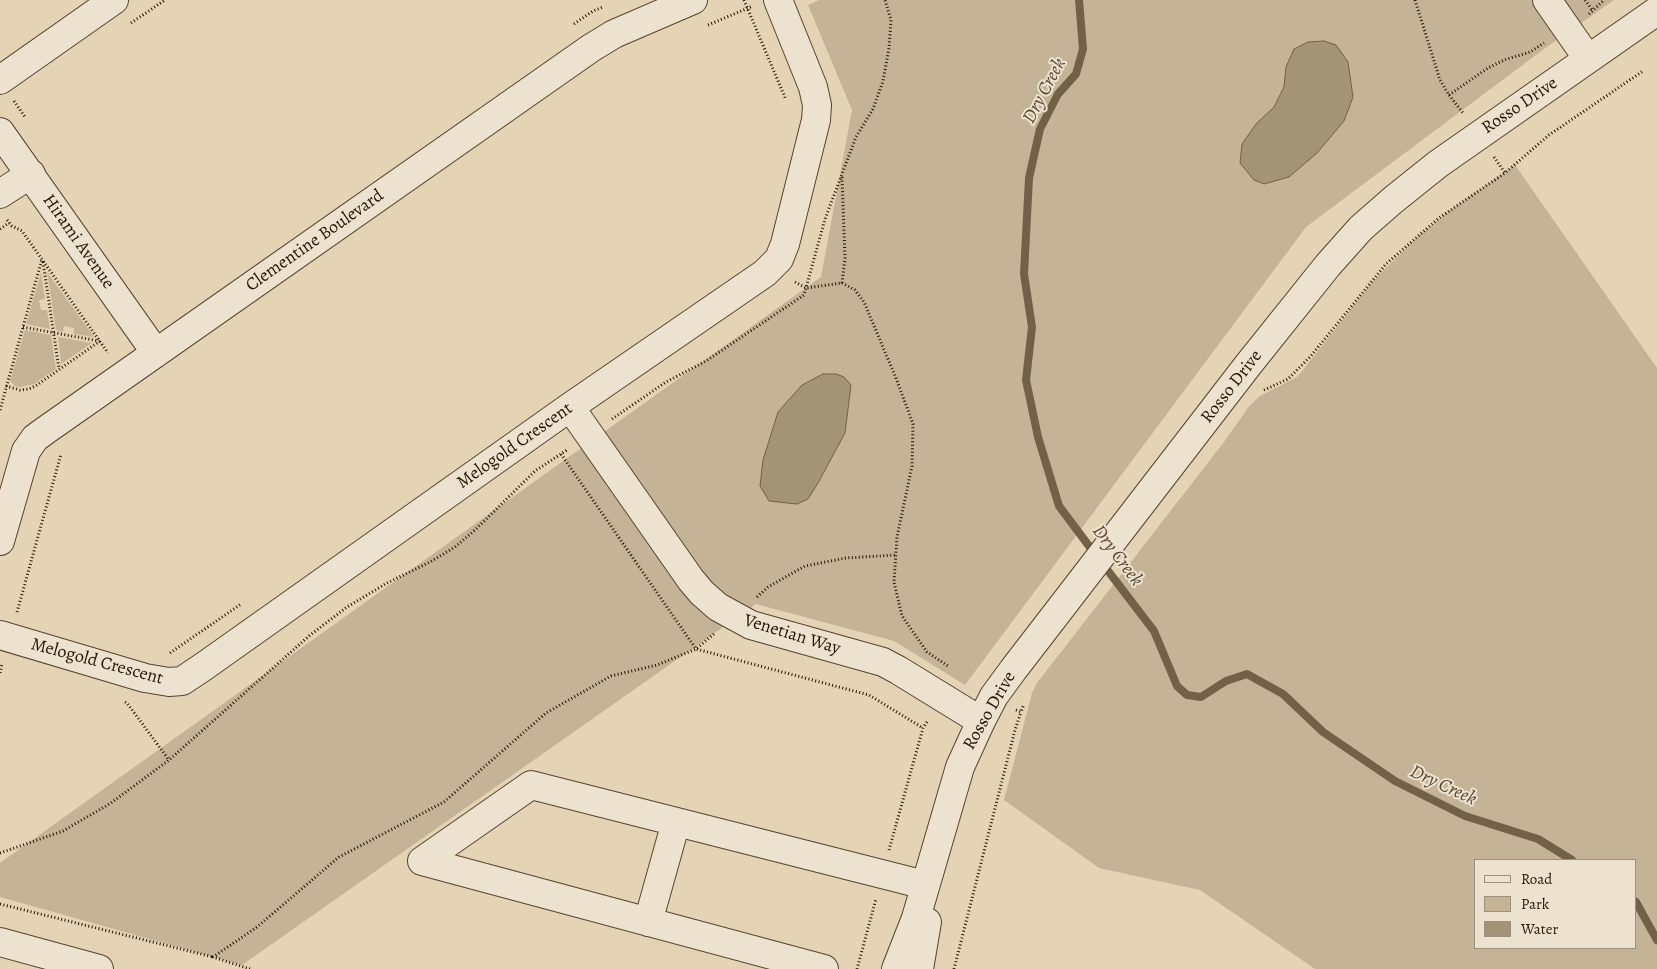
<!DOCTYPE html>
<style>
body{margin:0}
#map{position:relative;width:1657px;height:969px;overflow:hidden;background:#e4d3b5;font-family:Alegreya,serif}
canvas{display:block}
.legend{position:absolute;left:1474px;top:859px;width:162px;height:90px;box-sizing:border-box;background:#ede2cf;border:1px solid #9d907c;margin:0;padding:6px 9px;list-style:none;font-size:15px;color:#261600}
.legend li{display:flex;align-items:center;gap:10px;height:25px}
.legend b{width:25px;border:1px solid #9d907c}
</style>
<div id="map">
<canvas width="1657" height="969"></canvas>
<ul class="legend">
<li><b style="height:6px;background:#ede2cf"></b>Road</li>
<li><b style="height:14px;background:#c4b396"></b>Park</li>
<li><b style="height:14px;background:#a39377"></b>Water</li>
</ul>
</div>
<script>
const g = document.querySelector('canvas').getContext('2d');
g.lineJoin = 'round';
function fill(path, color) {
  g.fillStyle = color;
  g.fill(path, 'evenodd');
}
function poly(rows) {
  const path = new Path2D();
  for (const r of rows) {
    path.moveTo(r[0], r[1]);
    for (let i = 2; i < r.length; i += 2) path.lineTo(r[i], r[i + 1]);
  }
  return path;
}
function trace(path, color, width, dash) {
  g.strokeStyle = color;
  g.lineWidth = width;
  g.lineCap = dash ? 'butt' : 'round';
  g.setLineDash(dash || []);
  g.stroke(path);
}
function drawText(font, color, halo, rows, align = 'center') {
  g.font = font + ' Alegreya,serif';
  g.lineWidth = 4;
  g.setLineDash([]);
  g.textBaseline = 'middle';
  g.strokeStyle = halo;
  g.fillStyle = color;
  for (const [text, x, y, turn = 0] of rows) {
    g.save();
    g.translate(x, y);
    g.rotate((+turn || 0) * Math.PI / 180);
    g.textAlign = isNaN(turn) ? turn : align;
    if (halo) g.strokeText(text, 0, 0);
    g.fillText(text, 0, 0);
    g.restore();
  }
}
const green = poly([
 [819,0,1614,0,1544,49,1306,227,965,685,894,641,756,604,242,965,0,897,0,863,821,277,852,110,808,5],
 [1515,165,1657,368,1657,969,1315,969,1200,890,1099,868,1004,800,1032,693,1037,683,1224,442,1250,405,1260,396,1297,377,1303,370,1372,282,1415,239,1449,211],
 [1476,860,1636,860,1636,948,1476,948],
 [47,272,94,337,74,334,74,328,64,326,63,332,56,330],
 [41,273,45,299,39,300,41,310,47,310,50,329,26,324],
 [25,330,51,335,56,369,34,384,20,387,15,386,10,381],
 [58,337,92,343,61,364]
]);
const water = poly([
 [1324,41,1336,45,1348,62,1353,97,1344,121,1317,153,1289,177,1264,184,1254,180,1240,163,1242,144,1256,124,1274,107,1284,87,1286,67,1294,49,1308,42,1324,41],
 [823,374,836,374,844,377,851,385,845,433,818,483,808,499,797,504,769,501,760,486,763,460,778,412,802,385,823,374]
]);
const stream = poly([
 [1079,0,1083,49,1076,74,1058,94,1040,129,1029,178,1024,274,1032,327,1026,380,1038,437,1059,506,1095,554],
 [1102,563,1154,631,1177,686,1187,695,1201,697,1226,681,1247,674,1283,694,1323,732,1395,781,1465,816,1538,839,1572,860],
 [1636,902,1657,940]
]);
const path = poly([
 [744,0,786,100],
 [1415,0,1440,80,1449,95,1463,113],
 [1585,0,1593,11],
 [1589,14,1604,0],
 [131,23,165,0],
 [574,24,593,11,603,7],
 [708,25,753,6],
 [1449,95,1488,68,1504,60,1530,52,1544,43],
 [14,101,25,117],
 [1494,157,1505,173,1549,135,1643,71],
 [7,220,12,226,22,231,108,353],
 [0,229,9,223],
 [43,262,59,369],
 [795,282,806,288,842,283,845,258,842,177],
 [842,283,855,290,864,302,896,378,913,424,912,466,897,537,894,582,902,616,927,652,948,666],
 [23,327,99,341],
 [6,386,20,390,29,389,37,385,100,341],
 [1264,390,1288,379,1310,357,1386,264,1439,218,1505,173],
 [0,410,42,259],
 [612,419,666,382,706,361,804,295,825,219,856,137,873,109,883,81,889,48,891,20,885,0],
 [561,454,696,649,869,695,923,728],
 [757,597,768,587,805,566,846,558,896,555],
 [17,612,61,454],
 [170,653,241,604],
 [0,673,2,664],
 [125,702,127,703,169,760],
 [1016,710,1021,712,1024,704],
 [889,850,923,728,928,720],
 [0,853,63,831,111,803,169,760,309,636,347,607,387,583,430,562,455,547,475,530,535,471,567,450],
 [0,904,213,957],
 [250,969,213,957,257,927,339,857,444,802,546,713,611,676,657,665,696,649,714,634],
 [857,969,876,899],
 [954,969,1015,730,1021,712]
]);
const minor = poly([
 [1547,0,1588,59],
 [0,80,114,0],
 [0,132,156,353],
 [0,194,31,174],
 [570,407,691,580,702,593,718,607,751,625,883,662,898,670,981,721],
 [0,541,26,451,35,438,46,430,591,48,614,34,693,0],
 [0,635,145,678,169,682,182,681,203,667,570,407,765,273,779,259,785,244,816,120,817,105,813,87,778,0],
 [648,922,676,822],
 [0,942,99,969],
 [824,969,422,861,531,785,925,885],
 [896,969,916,918,960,767,981,721,994,696,1013,670,1248,365,1328,265,1361,228,1393,200,1438,164,1657,11],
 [919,969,927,922]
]);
const streetNames = [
 ["Rosso Drive",1520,106,-34],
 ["Clementine Boulevard",315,241,-35],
 ["Hirami Avenue",78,242,55],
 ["Rosso Drive",1232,387,-52],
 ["Melogold Crescent",515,446,-35],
 ["Venetian Way",792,635,17],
 ["Melogold Crescent",97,662,15],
 ["Rosso Drive",990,711,-60]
];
const waterNames = [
 ["Dry Creek",1045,91,-62],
 ["Dry Creek",1117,556,53],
 ["Dry Creek",1443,786,25]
];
fill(green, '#c4b396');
fill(water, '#a39377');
trace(water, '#716147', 1);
trace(stream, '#716147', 8);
trace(minor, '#56452d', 30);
trace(path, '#261600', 3, [1, 2.5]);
trace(minor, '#ede2cf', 28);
drawText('18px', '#261600', '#ede2cf', streetNames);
drawText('italic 19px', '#584830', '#ede2cf', waterNames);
</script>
